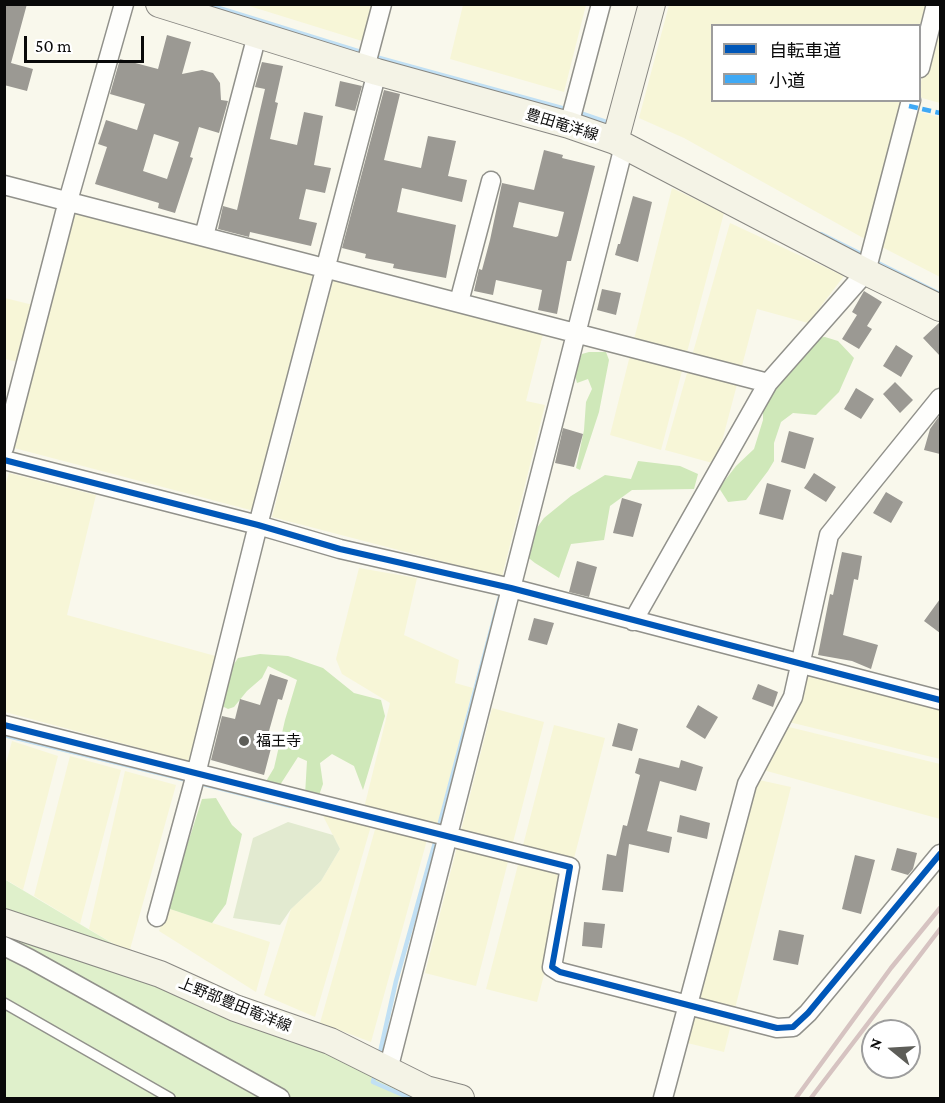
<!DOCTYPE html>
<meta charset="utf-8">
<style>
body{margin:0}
#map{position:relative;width:945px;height:1103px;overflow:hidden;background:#f9f8ec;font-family:"Crimson Pro","Noto Sans JP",serif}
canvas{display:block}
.frame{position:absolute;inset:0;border:6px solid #090909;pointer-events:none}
.legend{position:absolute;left:711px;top:24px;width:210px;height:78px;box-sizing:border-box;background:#fff;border:2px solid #9d9d9d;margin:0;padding:8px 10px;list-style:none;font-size:18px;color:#090909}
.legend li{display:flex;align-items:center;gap:12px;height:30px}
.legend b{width:30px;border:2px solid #9d9d9d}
.north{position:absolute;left:861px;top:1019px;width:60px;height:60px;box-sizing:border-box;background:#fff;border:2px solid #9d9d9d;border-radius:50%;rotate:288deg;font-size:16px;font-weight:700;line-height:24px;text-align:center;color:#090909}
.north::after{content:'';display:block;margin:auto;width:21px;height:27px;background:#5d5d58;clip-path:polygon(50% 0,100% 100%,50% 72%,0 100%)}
.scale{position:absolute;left:24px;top:36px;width:120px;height:27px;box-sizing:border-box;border:3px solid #090909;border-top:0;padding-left:8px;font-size:18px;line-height:21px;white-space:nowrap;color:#090909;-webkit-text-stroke:4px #fff;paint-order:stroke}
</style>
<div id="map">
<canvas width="945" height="1103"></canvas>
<div class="frame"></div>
<ul class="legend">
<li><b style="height:8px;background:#0057b8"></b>自転車道</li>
<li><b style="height:8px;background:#3fa9f5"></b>小道</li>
</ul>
<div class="north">N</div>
<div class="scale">50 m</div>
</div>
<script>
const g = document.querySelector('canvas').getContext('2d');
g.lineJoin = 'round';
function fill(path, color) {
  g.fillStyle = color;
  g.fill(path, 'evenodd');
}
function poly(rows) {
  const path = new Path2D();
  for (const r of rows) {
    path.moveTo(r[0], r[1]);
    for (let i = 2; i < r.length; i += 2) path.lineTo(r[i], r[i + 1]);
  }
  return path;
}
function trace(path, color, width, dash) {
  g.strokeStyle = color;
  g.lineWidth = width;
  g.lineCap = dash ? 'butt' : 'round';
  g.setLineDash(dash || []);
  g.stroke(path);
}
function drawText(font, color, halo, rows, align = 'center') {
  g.font = font + ' "Crimson Pro","Noto Sans JP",serif';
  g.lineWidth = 6;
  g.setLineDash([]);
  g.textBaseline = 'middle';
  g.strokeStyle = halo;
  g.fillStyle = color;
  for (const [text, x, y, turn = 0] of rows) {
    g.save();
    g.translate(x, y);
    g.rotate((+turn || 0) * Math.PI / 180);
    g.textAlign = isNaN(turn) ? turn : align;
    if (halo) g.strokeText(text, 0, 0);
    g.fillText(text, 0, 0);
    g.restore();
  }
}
const farmland = poly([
 [246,5,375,5,366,38,362,41],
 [463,5,586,5,564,92,450,59],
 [669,5,932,5,920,48,920,26,712,26,712,100,904,101,865,239,684,138,639,118],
 [940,8,940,103,922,98,920,95,920,86],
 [915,111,940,117,940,277,880,246],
 [672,188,724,213,661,450,610,435],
 [74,209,315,273,254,511,14,448],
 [730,223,844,276,808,323,757,309,716,464,665,450],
 [334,277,543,334,526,401,545,405,502,577,272,517],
 [5,298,37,306,22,363,5,359],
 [9,473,96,495,67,615,219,657,192,762,5,712,4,489],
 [359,568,417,578,404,635,459,660,455,683,473,688,437,827,364,808,390,703,342,674,336,659],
 [802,671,940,705,940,759,789,722],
 [492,708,544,722,476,986,425,973],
 [554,725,605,738,537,1002,486,989],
 [789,727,940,764,940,819,756,768],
 [12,741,58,756,23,890,5,879,5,767],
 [70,756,121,770,80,924,34,896],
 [125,771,176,785,129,953,89,929],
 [750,778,791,787,724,1052,675,1040],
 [321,812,371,826,315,1017,264,995,291,909,321,881,340,849],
 [376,826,427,840,371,1042,320,1023],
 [167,908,270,942,256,992,159,931]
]);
const green = poly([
 [4,879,174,980,461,1098,5,1098]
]);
const forest = poly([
 [825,337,838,341,854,358,839,392,816,415,793,413,781,422,774,443,774,461,768,471,746,500,728,502,719,488,736,466,754,449,763,420,763,409,772,388,806,339],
 [589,352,606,352,609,360,599,412,580,470,576,468,584,430,586,402,592,389,588,379,577,383,574,372,582,354],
 [638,461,680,466,698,474,694,489,632,490,610,506,604,540,571,544,559,578,535,563,520,551,544,518,571,496,605,475,631,479],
 [260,654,288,656,323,668,354,693,381,700,385,716,363,790,354,766,332,754,320,763,323,784,318,798,305,795,307,761,298,757,280,785,265,783,274,768,285,720,297,680,268,666,262,678,247,691,234,707,228,709,222,706,228,673,238,658],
 [216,798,232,825,242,834,226,904,212,923,167,908,202,799]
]);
const cemetery = poly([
 [288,822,333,835,340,849,321,881,291,909,280,925,233,918,253,838]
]);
const stream = poly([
 [206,4,364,53],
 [372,56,569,110],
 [577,112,612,124],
 [821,234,867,257],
 [874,261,940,294],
 [4,735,191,781],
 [199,783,290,806],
 [438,830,502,589],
 [379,1057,396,981,436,839],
 [375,1074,373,1082,410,1098]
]);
const building = poly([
 [4,4,27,4,11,63,33,69,27,91,4,85],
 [167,35,191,42,182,74,202,70,213,73,220,83,221,100,228,101,219,133,199,127,190,157,193,158,175,213,158,208,159,203,95,184,107,147,98,144,106,120,137,130,145,104,110,94,120,59,158,69],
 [154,134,179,142,167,179,143,171],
 [262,62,283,66,275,102,278,103,270,139,297,145,304,112,323,116,314,165,331,168,325,193,306,189,299,219,317,223,311,246,250,232,249,237,218,229,223,206,237,210,265,89,255,87],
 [340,81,362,86,355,111,335,106],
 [384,90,400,94,384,160,421,168,428,136,456,141,448,176,467,180,462,202,402,188,397,212,456,225,446,278,393,268,394,264,365,258,366,254,342,248],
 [544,150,563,155,562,158,595,166,571,261,567,261,557,314,538,310,542,290,496,280,493,295,474,291,479,269,482,270,490,240,502,183,534,190],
 [519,202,564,212,558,236,556,237,513,227],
 [633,196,652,202,638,262,615,255,618,244,620,244],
 [602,289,621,293,616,315,597,310],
 [864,291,882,302,867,326,872,329,859,349,842,339,857,315,852,312],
 [939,323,940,323,940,356,923,338],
 [896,345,913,356,901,377,883,366],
 [895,382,913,400,900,413,883,394],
 [856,388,874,399,861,419,844,409],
 [940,415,940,454,924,450,930,429],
 [563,428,583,434,574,467,555,463],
 [789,431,814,438,805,469,781,462],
 [814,473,836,487,826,502,804,488],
 [767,483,791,490,783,520,759,514],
 [886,492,903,502,891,523,873,513],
 [622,498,642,504,633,537,613,533],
 [842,552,862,556,858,580,854,579,843,635,878,645,871,669,852,661,818,655,830,594,833,595],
 [577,561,597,567,589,597,569,592],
 [940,599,940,633,924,621],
 [534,618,554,623,547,645,528,640],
 [270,674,288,680,282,700,278,699,269,731,275,733,264,775,211,760,222,716,235,719,240,699,260,705],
 [758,684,778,692,773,707,752,699],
 [698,705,718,717,705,739,686,727],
 [618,723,638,729,632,751,612,746],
 [639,758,679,768,681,760,703,767,696,791,660,781,647,831,672,837,669,853,629,844,623,892,602,890,607,854,616,856,623,825,627,826,640,775,635,773],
 [680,815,710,823,707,839,677,832],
 [897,848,917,853,913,869,908,875,891,870],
 [855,855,875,860,861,914,842,909],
 [584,922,605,924,602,948,582,946],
 [779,930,804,935,798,965,773,960]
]);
const lane = poly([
 [4,1003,170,1098]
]);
const street = poly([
 [365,68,382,4],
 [920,68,936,4],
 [569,125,601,4],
 [4,185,768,383],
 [204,236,257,35],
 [459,302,491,181],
 [4,448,68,201,124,4],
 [4,460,258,525,340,549,511,588,940,700],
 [633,621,768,383,866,272,911,100],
 [4,725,570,867,552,967,560,972,777,1028,793,1027,808,1013,940,854],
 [157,917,196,774,258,525,377,72],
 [4,946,30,959,280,1098],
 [388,1070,624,146],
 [663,1098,747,784,793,697,829,535,940,398]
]);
const secondary = poly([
 [159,4,377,72,569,125,615,141,866,272,940,308],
 [615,141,652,4],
 [4,922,160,974,235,1008,330,1041,426,1089,461,1098]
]);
const rail = poly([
 [796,1098,891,968,940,908],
 [811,1098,940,929]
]);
const quiet = poly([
 [909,106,940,113]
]);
const cycleway = poly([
 [4,460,258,525,340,549,511,588,940,700],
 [4,725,570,867,552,967,560,972,777,1028,793,1027,808,1013,940,854]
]);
const markers = [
 [244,741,6,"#5d5d58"]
];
const streetNames = [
 ["豊田竜洋線",562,125,17],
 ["上野部豊田竜洋線",235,1005,22]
];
const poiNames = [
 ["福王寺",256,741]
];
fill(farmland, '#f7f6d7');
fill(green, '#dff0cb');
fill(forest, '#cfe8b9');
fill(cemetery, '#e2ead0');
trace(stream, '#c1e0f4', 4.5);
fill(building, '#9b9993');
trace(lane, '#91918b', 12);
trace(street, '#91918b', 21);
trace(secondary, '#888782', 28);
trace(lane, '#fefefc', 9);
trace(street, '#fefefc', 18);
trace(secondary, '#f4f3e6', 26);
trace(rail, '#d6c3c1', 4.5);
trace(quiet, '#3fa9f5', 4.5, [9, 4.5]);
trace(cycleway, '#0057b8', 6);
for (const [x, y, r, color] of markers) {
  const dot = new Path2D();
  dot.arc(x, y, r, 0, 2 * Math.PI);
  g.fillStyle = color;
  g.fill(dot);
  trace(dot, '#fff', 2);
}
drawText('15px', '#090909', '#fff', streetNames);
drawText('15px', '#090909', '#fff', poiNames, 'left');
</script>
